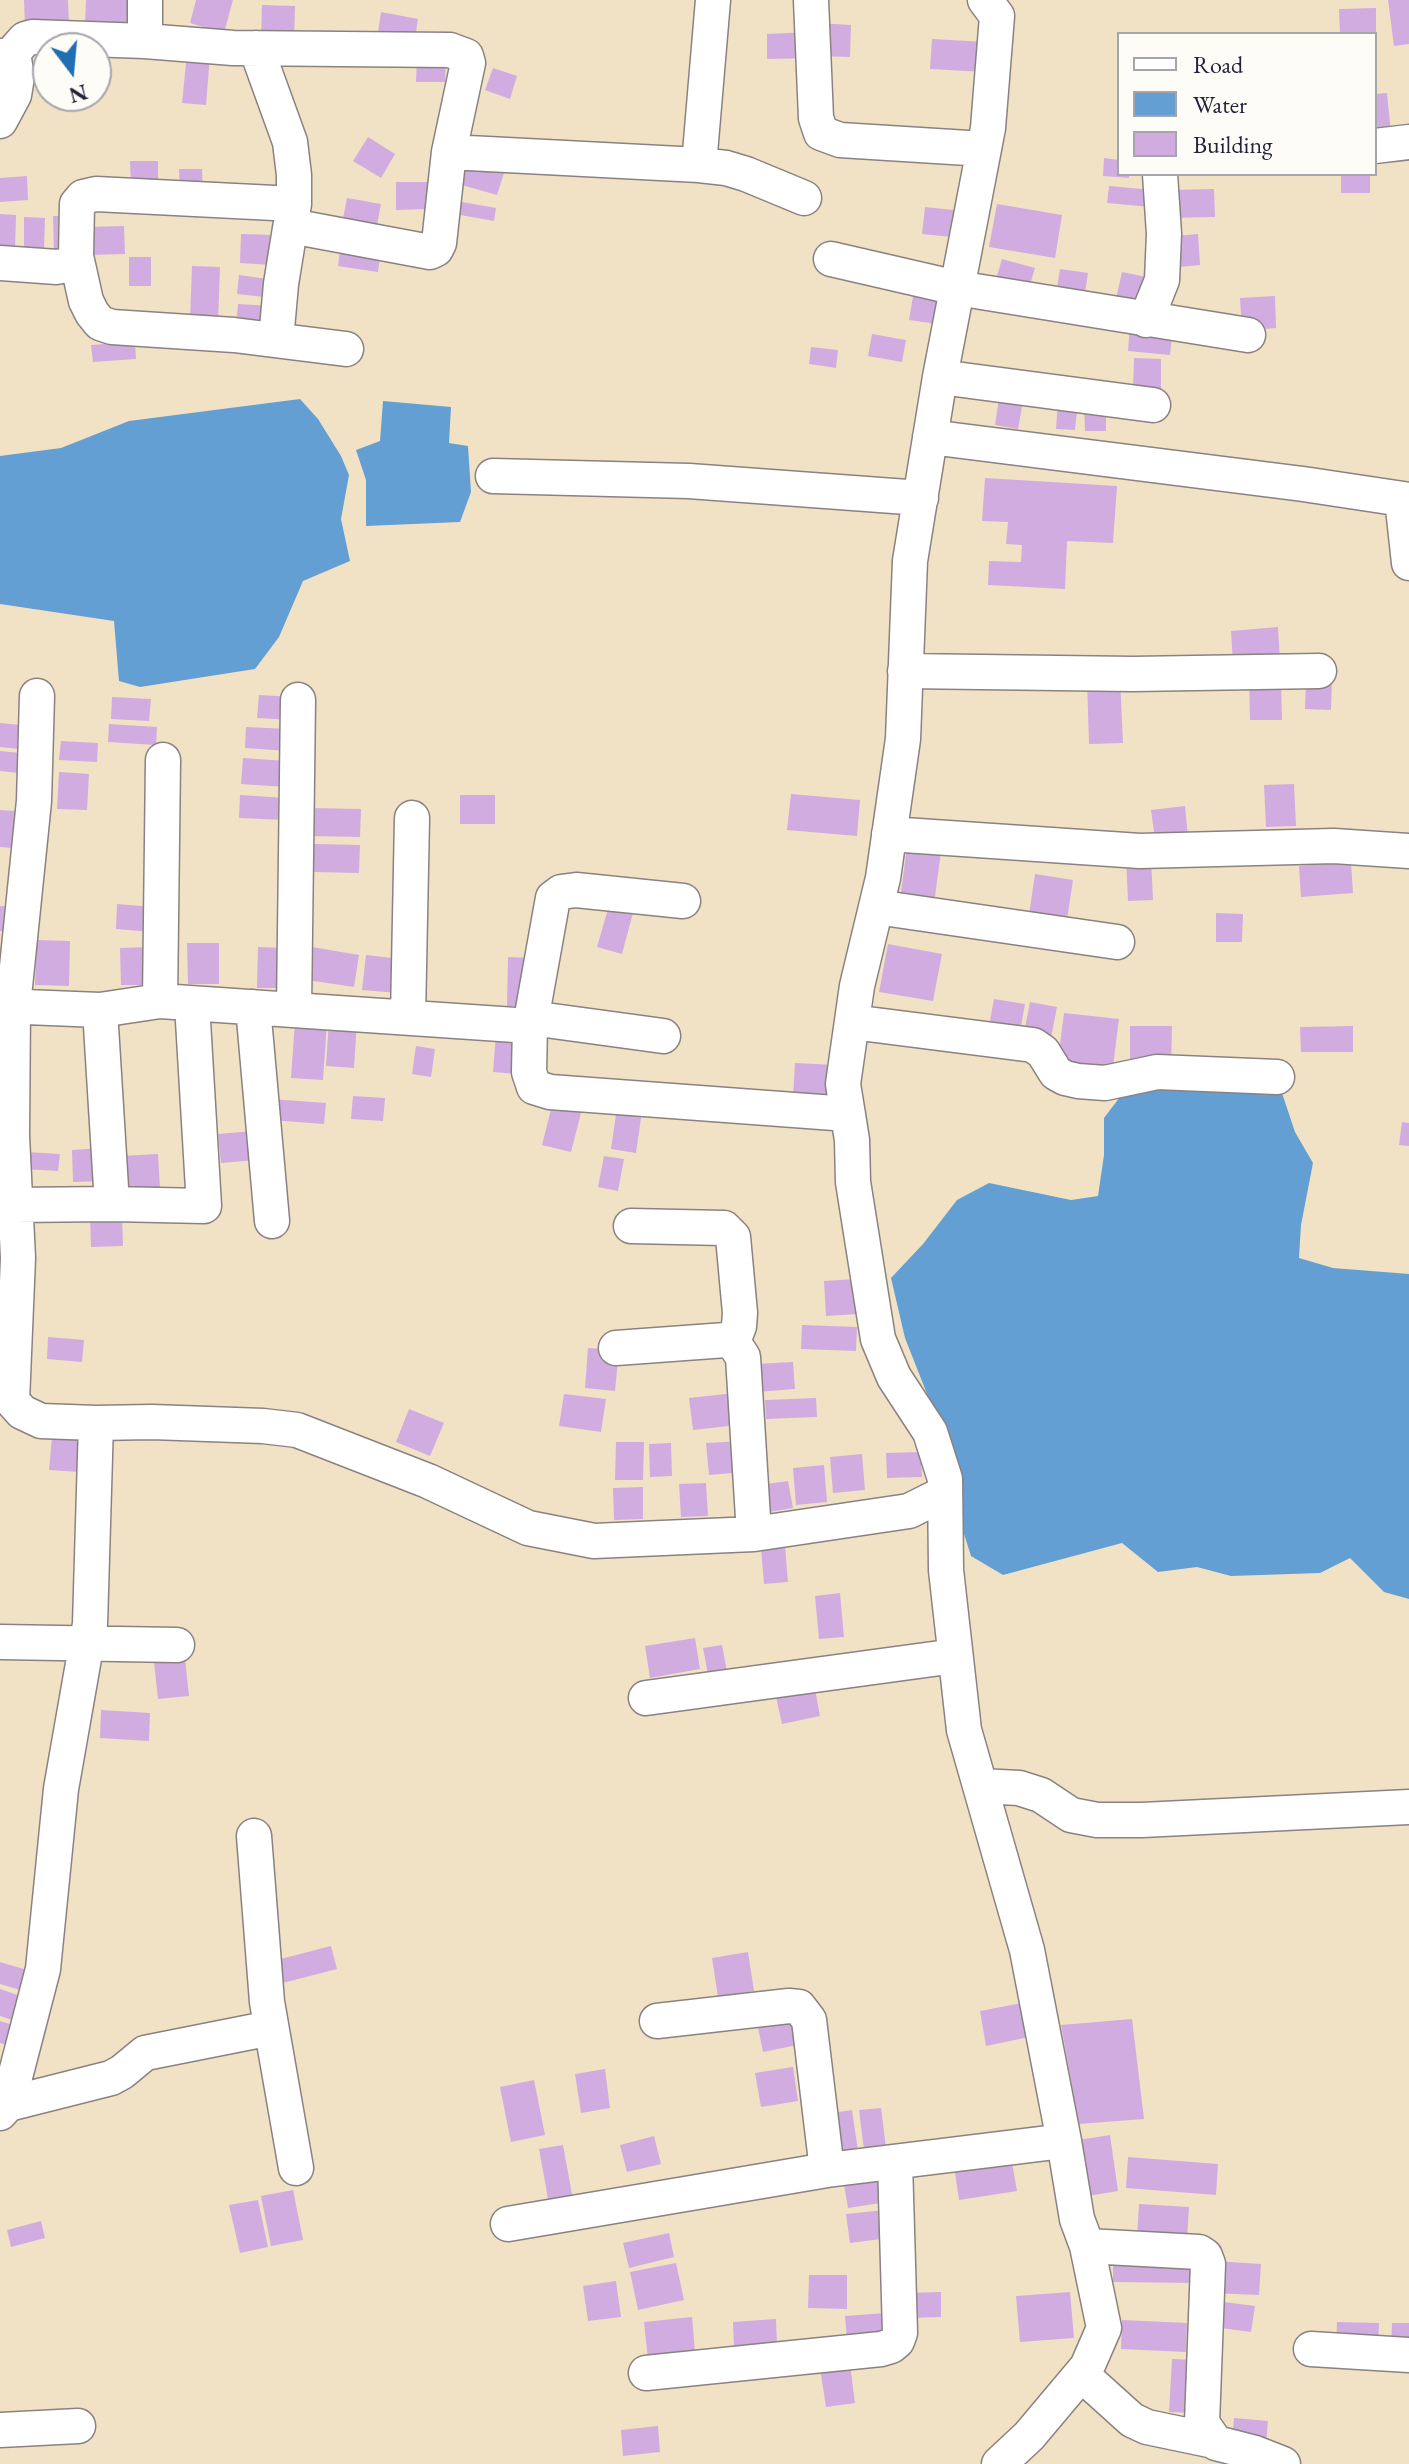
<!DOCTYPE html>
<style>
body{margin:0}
#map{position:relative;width:1409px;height:2464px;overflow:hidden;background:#f2e2c5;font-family:"EB Garamond",serif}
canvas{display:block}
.legend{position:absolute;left:1117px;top:32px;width:260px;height:144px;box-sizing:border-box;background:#fdfcf7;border:2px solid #a5a5ac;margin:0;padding:10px 14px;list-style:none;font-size:24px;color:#22223b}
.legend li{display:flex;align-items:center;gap:16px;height:40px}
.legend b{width:40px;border:2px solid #a5a5ac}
.north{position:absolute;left:32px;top:32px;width:80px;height:80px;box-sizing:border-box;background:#fdfcf7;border:2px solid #a5a5ac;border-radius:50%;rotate:164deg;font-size:22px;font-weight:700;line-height:32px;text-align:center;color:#22223b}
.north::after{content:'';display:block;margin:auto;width:28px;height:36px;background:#1f6fb2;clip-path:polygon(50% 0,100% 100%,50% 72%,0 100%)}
</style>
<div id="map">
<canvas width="1409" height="2464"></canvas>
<ul class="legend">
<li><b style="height:10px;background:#fff"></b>Road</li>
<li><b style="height:22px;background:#649fd3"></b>Water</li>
<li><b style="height:22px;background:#d0ace1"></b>Building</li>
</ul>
<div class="north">N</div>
</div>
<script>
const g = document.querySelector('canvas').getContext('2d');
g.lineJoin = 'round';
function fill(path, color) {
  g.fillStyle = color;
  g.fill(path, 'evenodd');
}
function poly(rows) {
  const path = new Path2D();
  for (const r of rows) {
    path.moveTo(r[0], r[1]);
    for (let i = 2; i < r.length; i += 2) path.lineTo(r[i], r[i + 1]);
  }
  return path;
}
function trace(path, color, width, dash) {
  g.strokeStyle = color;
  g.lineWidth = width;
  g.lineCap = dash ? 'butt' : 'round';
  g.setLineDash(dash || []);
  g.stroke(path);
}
const water = poly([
 [300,399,318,419,341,456,349,475,341,519,350,561,303,581,279,637,255,669,140,687,119,681,114,621,0,604,0,456,61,448,129,421],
 [383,401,451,407,449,443,468,446,471,492,460,522,366,526,366,480,356,450,380,441],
 [1279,1084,1295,1132,1313,1163,1301,1225,1299,1258,1333,1268,1409,1274,1409,1599,1384,1592,1350,1558,1320,1573,1231,1576,1197,1567,1158,1572,1122,1543,1003,1575,971,1556,950,1490,946,1442,905,1338,891,1278,923,1244,957,1200,989,1183,1071,1200,1098,1196,1104,1155,1104,1118,1126,1089]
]);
const building = poly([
 [24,0,68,0,69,25,25,27],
 [86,0,130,0,129,26,85,25],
 [196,0,233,0,224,33,190,23],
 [1388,0,1409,0,1409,44,1394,46],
 [262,5,295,6,294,42,261,41],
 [1376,8,1376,34,1340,34,1339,9],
 [381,12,418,19,415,38,378,32],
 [819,23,851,25,850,57,818,56],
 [811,32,812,58,767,59,767,34],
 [932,39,986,42,984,72,930,69],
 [187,53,210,55,206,105,182,103],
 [417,57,446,57,445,82,416,82],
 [493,68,517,76,510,99,485,90],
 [1387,93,1391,133,1375,135,1375,94],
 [368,137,395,154,381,178,353,161],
 [466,156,506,167,497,195,458,184],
 [1104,158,1119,160,1119,174,1129,174,1129,178,1103,176],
 [130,161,158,161,158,187,131,188],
 [179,169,202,169,203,191,180,191],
 [1341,174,1370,174,1370,193,1341,193],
 [27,176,28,200,0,202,0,178],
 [396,182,429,182,429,209,396,210],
 [1109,186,1153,190,1151,207,1107,203],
 [1214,189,1215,217,1170,218,1170,190],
 [347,198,381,204,376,230,342,224],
 [451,200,496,208,494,221,449,213],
 [997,204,1062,215,1055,258,989,247],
 [925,207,964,211,961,238,922,234],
 [0,214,16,215,15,253,0,252],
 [53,216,74,216,74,253,54,253],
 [24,217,45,218,44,250,24,250],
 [124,226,125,254,90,255,89,227],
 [241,234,274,235,272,265,240,263],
 [1198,234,1200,265,1168,268,1165,237],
 [341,244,381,250,378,272,338,266],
 [129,257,151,257,151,286,129,286],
 [1002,259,1035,268,1027,295,994,286],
 [192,266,220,267,218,322,190,321],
 [1060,269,1088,273,1084,299,1056,294],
 [1122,272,1151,278,1144,309,1115,303],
 [239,275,267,279,264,297,237,294],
 [915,284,943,288,937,324,909,320],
 [1275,296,1276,328,1242,331,1240,298],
 [238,304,272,306,271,330,236,327],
 [1130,323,1173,327,1170,355,1128,351],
 [872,334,906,340,902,362,868,356],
 [135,342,136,359,93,362,91,345],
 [811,347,838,350,836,368,809,364],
 [1134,358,1161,359,1161,389,1133,389],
 [1000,392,1024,396,1018,429,995,425],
 [1058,400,1078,401,1075,430,1056,429],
 [1084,407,1106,407,1106,431,1085,431],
 [985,478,1117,486,1113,543,1067,541,1065,589,988,585,989,561,1021,562,1022,545,1006,544,1008,522,982,521],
 [1278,627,1280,661,1233,664,1231,631],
 [1120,677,1123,743,1089,744,1087,679],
 [1249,678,1281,678,1282,720,1250,720],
 [1306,679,1332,680,1331,710,1305,709],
 [259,695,295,697,293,720,257,718],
 [112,697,151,699,149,721,111,719],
 [0,723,31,726,29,750,0,747],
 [109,724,157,727,156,745,108,742],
 [246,727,289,729,287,751,245,748],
 [61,741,98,743,97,762,59,760],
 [0,751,30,754,28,774,0,771],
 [243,758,287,761,286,787,241,784],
 [59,772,89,774,87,810,57,809],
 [1294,784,1296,826,1266,827,1264,785],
 [791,794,860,800,857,836,787,830],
 [240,795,286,798,285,820,239,818],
 [460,795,495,795,495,824,460,824],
 [1185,806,1188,836,1155,839,1151,810],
 [310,808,361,809,360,837,309,836],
 [0,810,15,811,12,848,0,847],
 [908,839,942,844,934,904,900,900],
 [314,844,360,845,359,873,313,872],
 [1126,858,1151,858,1153,900,1128,901],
 [1351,862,1353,893,1301,897,1299,866],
 [1035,874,1073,880,1067,920,1029,915],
 [610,902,634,909,622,954,597,947],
 [117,904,153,907,152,932,116,929],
 [0,906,16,907,15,932,0,931],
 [1216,913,1243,914,1242,942,1216,942],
 [37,940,70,941,69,986,35,985],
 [187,943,219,943,219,984,188,984],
 [888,944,942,954,933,1001,879,992],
 [148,947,149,985,121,985,120,948],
 [258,947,286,948,285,988,257,988],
 [312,947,359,955,354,987,307,980],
 [366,955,401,959,398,993,362,990],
 [508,957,534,958,533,1006,507,1006],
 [994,999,1025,1004,1020,1032,989,1026],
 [1030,1002,1057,1007,1051,1038,1024,1033],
 [1064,1013,1119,1019,1112,1074,1057,1068],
 [329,1020,357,1022,354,1068,326,1066],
 [295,1021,327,1023,323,1080,291,1078],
 [1130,1026,1172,1026,1171,1067,1130,1066],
 [1353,1026,1353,1052,1301,1052,1300,1027],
 [496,1034,521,1036,517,1074,493,1072],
 [416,1046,435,1049,431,1077,412,1074],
 [795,1063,836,1065,835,1100,793,1098],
 [353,1096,385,1098,383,1121,351,1119],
 [554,1097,583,1105,571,1152,542,1145],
 [271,1099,326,1103,324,1124,270,1120],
 [618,1101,643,1104,636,1153,611,1149],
 [1402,1122,1409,1123,1409,1146,1399,1145],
 [253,1131,256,1160,221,1163,218,1134],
 [103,1148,105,1181,73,1182,72,1150],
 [26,1152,60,1154,58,1171,24,1169],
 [158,1154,160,1189,123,1192,121,1156],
 [604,1156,624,1159,618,1191,598,1187],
 [122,1213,123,1246,91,1247,90,1214],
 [856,1279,858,1314,826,1316,824,1281],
 [802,1325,857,1327,856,1351,801,1349],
 [48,1337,84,1340,82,1362,47,1359],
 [588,1348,619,1350,615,1391,585,1388],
 [793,1362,795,1389,756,1392,755,1364],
 [735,1393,738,1425,693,1430,689,1398],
 [564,1394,606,1399,601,1432,559,1426],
 [816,1398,817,1417,766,1419,765,1400],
 [409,1409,444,1423,430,1456,396,1442],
 [52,1438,82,1440,79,1472,49,1470],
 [742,1441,744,1472,709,1475,706,1443],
 [616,1442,644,1442,643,1480,615,1480],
 [671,1443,672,1476,650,1477,649,1444],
 [921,1452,922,1477,887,1478,886,1453],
 [862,1454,865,1490,833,1493,830,1457],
 [824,1465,827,1502,796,1505,793,1468],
 [788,1481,793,1508,763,1513,759,1485],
 [706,1483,708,1516,681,1517,679,1484],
 [643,1487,643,1519,614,1520,613,1488],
 [784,1534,788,1582,764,1584,760,1536],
 [840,1593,844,1637,819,1639,815,1596],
 [695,1638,700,1669,650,1678,645,1646],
 [722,1645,728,1677,709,1680,703,1648],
 [185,1659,189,1696,158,1699,154,1662],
 [815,1689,820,1716,782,1724,776,1697],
 [101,1710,150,1713,149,1741,100,1738],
 [331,1946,337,1969,275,1985,269,1962],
 [748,1952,754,1991,718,1997,712,1958],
 [0,1962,34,1972,27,1992,0,1984],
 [0,1989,29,1999,21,2023,0,2016],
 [1022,2003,1029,2037,986,2046,980,2011],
 [799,2009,807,2043,763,2052,756,2018],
 [1132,2019,1144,2119,1079,2124,1061,2025],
 [0,2021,20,2027,14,2047,0,2043],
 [793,2067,798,2101,761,2107,755,2073],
 [605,2069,610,2108,581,2113,575,2074],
 [534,2080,545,2135,511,2142,500,2087],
 [881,2108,886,2148,864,2150,859,2110],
 [852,2110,858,2151,832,2155,826,2114],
 [1110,2135,1118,2191,1088,2196,1079,2140],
 [654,2136,661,2164,627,2172,620,2145],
 [563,2145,573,2200,549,2204,539,2149],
 [1011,2157,1017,2191,959,2200,954,2166],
 [1128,2157,1218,2164,1216,2195,1126,2188],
 [881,2166,887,2202,848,2208,842,2173],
 [293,2190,303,2240,271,2246,261,2196],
 [258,2200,268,2247,240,2253,229,2205],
 [1139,2204,1189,2207,1187,2239,1137,2237],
 [885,2210,888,2238,850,2243,846,2214],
 [41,2221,45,2238,11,2247,7,2230],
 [669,2233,674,2257,629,2268,623,2243],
 [1113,2256,1195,2257,1195,2283,1113,2282],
 [1215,2261,1261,2264,1259,2295,1212,2293],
 [676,2263,684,2300,638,2310,630,2272],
 [809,2275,847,2275,847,2309,808,2308],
 [616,2281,621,2317,588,2321,583,2286],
 [941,2292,941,2317,908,2318,907,2293],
 [1070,2292,1074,2338,1020,2342,1016,2296],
 [1209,2300,1255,2306,1251,2332,1206,2326],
 [886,2313,888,2337,847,2340,845,2316],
 [692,2317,696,2363,649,2368,644,2322],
 [776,2319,777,2345,734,2348,733,2322],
 [1122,2320,1187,2323,1186,2352,1121,2349],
 [1337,2322,1379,2323,1378,2347,1336,2345],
 [1392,2323,1409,2323,1409,2350,1391,2349],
 [1172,2359,1197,2360,1195,2413,1169,2412],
 [850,2364,855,2403,826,2407,820,2368],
 [1234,2418,1268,2421,1266,2444,1232,2441],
 [658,2426,660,2452,623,2456,621,2430]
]);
const minor = poly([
 [145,0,145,41,233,48,450,50,466,56,468,63,449,152,439,243,436,249,430,252,291,226],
 [811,0,816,118,821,133,840,140,984,149],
 [985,0,997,16,988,128,940,377,910,561,903,739,883,878,857,986,843,1084,852,1140,853,1182,878,1339,894,1377,930,1432,945,1479,946,1570,964,1730,1027,1950,1064,2141,1077,2219,1087,2246,1104,2328,1087,2367,1029,2436,999,2464],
 [256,48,290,142,294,175,294,204,281,284,276,340],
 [0,56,10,56,25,39,32,37,145,41],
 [0,121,14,95,17,77,13,53],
 [1375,146,1409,142],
 [449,152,699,165,726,168,746,174,804,198],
 [699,165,713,0],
 [76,256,86,301,92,313,100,323,112,327,234,335,346,349],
 [831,259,957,288,1248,335],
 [0,263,57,267,71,264,76,256,77,204,83,197,96,194,294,204],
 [1146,320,1162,280,1164,234,1160,174],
 [940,377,1153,405],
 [930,437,1303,484,1409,500],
 [493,476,689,481,921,498],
 [1402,499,1409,563],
 [905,671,1133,674,1319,671],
 [37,696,34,801,13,1006,12,1136,18,1258,12,1401,22,1412,41,1421,96,1423,152,1422,263,1426,297,1430,428,1481,528,1528,594,1541,754,1534,909,1511,945,1493],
 [889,834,1140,851,1334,846,1409,851],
 [876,907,1117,942],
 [160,1001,163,760],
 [0,1006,100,1010,160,1001,530,1026,529,1072,534,1087,550,1092,848,1114],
 [253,1007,272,1221],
 [294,1009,298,700],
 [100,1010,112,1204,204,1206,192,1004],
 [408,1017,412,818],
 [531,1018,663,1036],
 [852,1022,1033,1045,1043,1052,1056,1073,1065,1078,1078,1081,1105,1083,1157,1072,1277,1077],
 [530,1026,553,898,561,892,576,890,683,901],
 [15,1205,112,1204],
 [631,1226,724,1228,733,1237,740,1313,739,1326,733,1342],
 [616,1348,726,1340,733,1342,743,1357,754,1534],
 [0,1642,177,1645],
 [646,1698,955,1656],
 [980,1786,1019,1788,1041,1795,1071,1815,1097,1820,1142,1820,1409,1807],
 [254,1836,267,2002,296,2168],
 [657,2021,789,2006,799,2007,809,2020,827,2170],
 [8,2104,111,2078,122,2072,145,2053,271,2028],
 [0,2113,8,2104,43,1969,61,1789,90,1624,96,1423],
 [508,2224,827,2170,1064,2141],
 [1087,2246,1199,2252,1205,2256,1208,2264,1202,2423,1216,2443,1255,2453,1283,2464],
 [1311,2349,1409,2355],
 [646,2373,881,2349,891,2346,897,2341,900,2333,895,2162],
 [1081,2374,1132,2420,1147,2427,1214,2441],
 [0,2430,78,2426]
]);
fill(water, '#649fd3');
fill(building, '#d0ace1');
trace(minor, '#8a8280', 37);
trace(minor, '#fff', 34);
</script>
